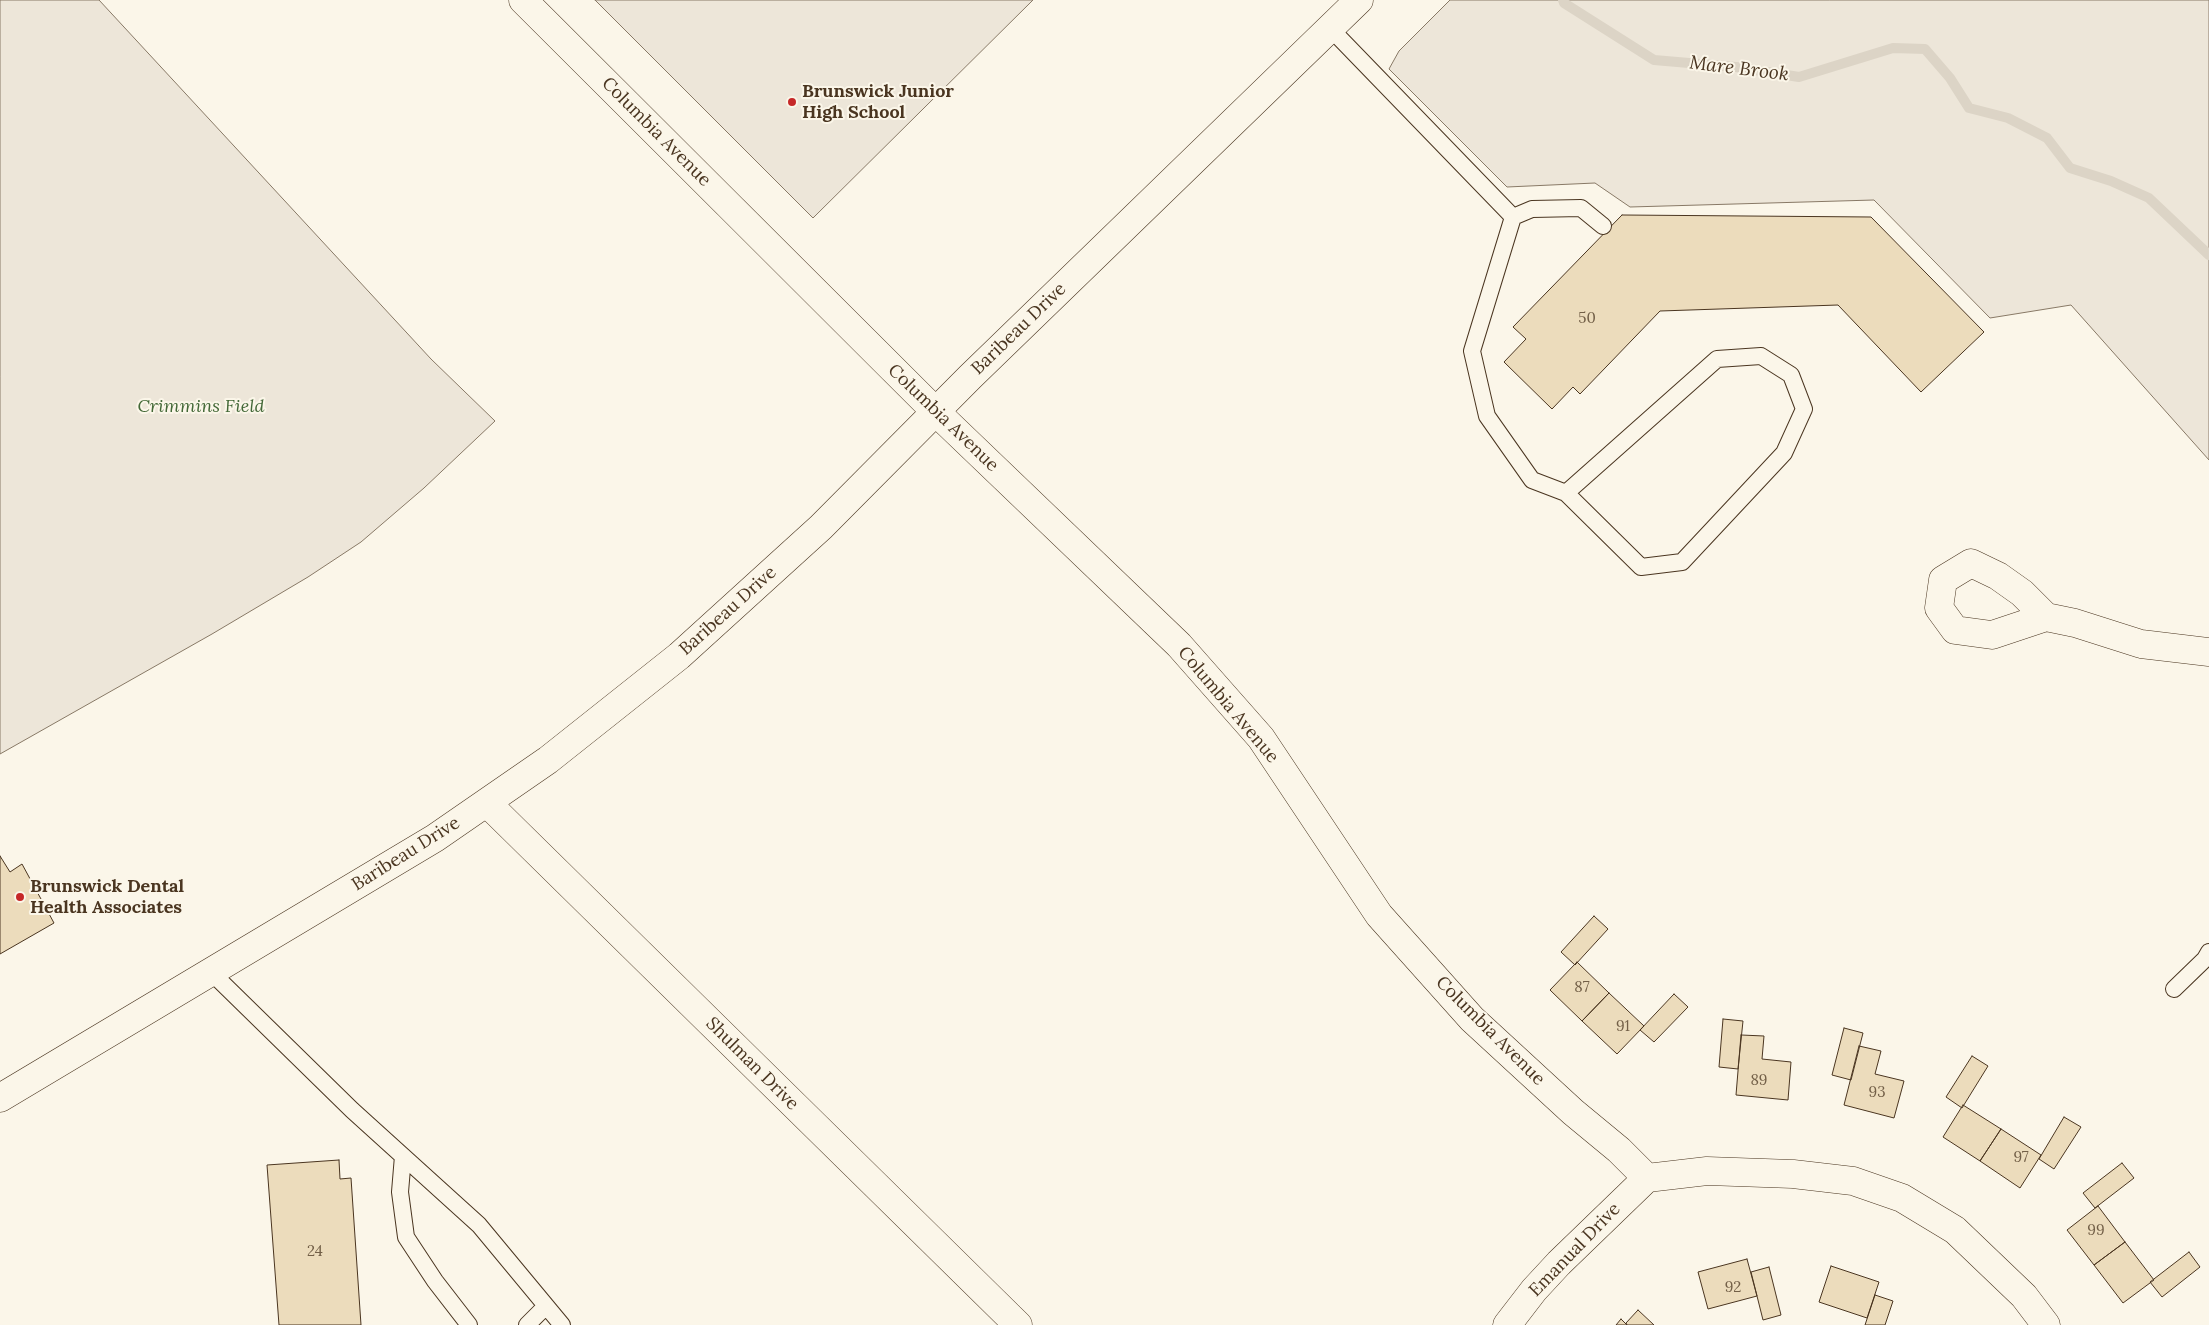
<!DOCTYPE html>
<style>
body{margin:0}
canvas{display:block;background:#fbf6e9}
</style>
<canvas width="2209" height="1325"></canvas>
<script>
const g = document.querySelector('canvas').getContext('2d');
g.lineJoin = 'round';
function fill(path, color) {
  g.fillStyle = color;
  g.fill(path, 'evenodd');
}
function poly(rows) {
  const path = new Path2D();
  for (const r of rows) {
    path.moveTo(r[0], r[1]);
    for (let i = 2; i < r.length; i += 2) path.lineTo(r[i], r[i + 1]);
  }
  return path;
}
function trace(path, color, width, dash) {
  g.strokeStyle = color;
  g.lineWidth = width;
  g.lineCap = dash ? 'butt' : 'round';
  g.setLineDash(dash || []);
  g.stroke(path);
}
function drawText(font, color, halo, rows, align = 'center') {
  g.font = font + ' Lora,serif';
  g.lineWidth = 4;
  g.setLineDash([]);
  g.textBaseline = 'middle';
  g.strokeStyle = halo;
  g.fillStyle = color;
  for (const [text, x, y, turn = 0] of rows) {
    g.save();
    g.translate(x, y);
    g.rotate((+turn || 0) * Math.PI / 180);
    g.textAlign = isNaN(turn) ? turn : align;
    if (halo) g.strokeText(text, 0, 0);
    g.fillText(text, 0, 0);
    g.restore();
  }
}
const green = poly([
 [0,0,99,0,431,359,495,421,424,488,361,542,308,577,212,634,0,754,0,0],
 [595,0,1033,0,813,218,595,0],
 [1450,0,2209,0,2209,460,2071,305,1990,318,1874,200,1630,207,1595,183,1507,187,1389,69,1399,51,1450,0]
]);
const stream = poly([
 [1563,0,1564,3,1654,60,1736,67,1799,77,1893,48,1925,49,1950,78,1969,108,2008,118,2047,138,2070,168,2111,181,2149,198,2209,255]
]);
const building = poly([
 [1622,215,1871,217,1984,332,1921,392,1838,305,1660,311,1580,394,1573,387,1552,409,1504,362,1526,339,1513,327,1622,215],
 [0,856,10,872,22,864,54,923,0,954,0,856],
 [1594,916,1608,929,1575,965,1561,952,1594,916],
 [1577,962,1609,993,1582,1021,1550,990,1577,962],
 [1609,993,1644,1026,1617,1054,1582,1021,1609,993],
 [1674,994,1688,1007,1654,1042,1640,1030,1674,994],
 [1723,1019,1743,1021,1738,1069,1719,1067,1723,1019],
 [1844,1028,1863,1033,1851,1080,1832,1075,1844,1028],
 [1741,1035,1764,1036,1762,1059,1791,1062,1788,1100,1736,1095,1741,1035],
 [1859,1046,1881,1051,1875,1074,1904,1081,1894,1118,1844,1105,1859,1046],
 [1972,1056,1988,1066,1962,1108,1946,1097,1972,1056],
 [1963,1105,2001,1129,1980,1161,1943,1137,1963,1105],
 [2064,1117,2081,1127,2054,1169,2039,1159,2064,1117],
 [2001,1129,2041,1155,2020,1188,1980,1161,2001,1129],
 [339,1160,340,1179,351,1178,361,1325,279,1325,267,1165,339,1160],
 [2122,1163,2134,1178,2095,1208,2083,1193,2122,1163],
 [2098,1206,2125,1242,2094,1265,2067,1230,2098,1206],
 [2125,1242,2154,1280,2123,1303,2094,1265,2125,1242],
 [2189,1252,2200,1267,2162,1297,2150,1282,2189,1252],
 [1747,1259,1757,1296,1708,1309,1698,1272,1747,1259],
 [1831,1266,1879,1282,1867,1318,1819,1302,1831,1266],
 [1769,1267,1781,1315,1763,1320,1751,1272,1769,1267],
 [1875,1295,1893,1301,1885,1325,1865,1325,1875,1295],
 [1638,1310,1654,1325,1627,1325,1626,1323,1638,1310],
 [1621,1319,1627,1325,1616,1325,1621,1319]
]);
const lane = poly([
 [1329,27,1513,217,1472,351,1487,416,1532,480,1566,493,1717,359,1761,356,1791,375,1804,409,1784,453,1682,562,1641,567,1566,493],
 [1513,217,1532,209,1581,208,1603,226],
 [212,973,352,1110,479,1225,562,1325],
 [2174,989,2205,959,2209,952],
 [403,1156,400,1192,406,1237,435,1281,469,1325],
 [527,1325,546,1306]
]);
const street = poly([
 [523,0,937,413,1179,645,1261,738,1379,915,1472,1019,1573,1112,1619,1150,1647,1178],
 [2046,617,2022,593,1998,576,1971,563,1943,580,1939,608,1955,630,1992,635,2046,617,2075,623,2141,644,2209,652],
 [487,803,1018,1325],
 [1647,1178,1707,1171,1793,1174,1853,1181,1902,1198,1955,1230,2024,1296,2046,1325],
 [1507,1325,1534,1290,1559,1263,1647,1178]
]);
const secondary = poly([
 [0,1098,435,838,548,760,679,656,821,527,970,377,1359,0]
]);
const markers = [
 [792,102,5,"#c62828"],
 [20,897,5,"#c62828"]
];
const numberNames = [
 ["50",1587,319],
 ["87",1582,988],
 ["91",1623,1027],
 ["89",1759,1081],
 ["93",1877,1093],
 ["97",2021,1158],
 ["99",2096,1231],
 ["24",315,1252],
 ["92",1733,1288]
];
const poiNames = [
 ["Brunswick Junior",802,92],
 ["High School",802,113],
 ["Brunswick Dental",30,887],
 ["Health Associates",30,908]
];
const streetNames = [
 ["Columbia Avenue",656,132,45],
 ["Baribeau Drive",1019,329,-44],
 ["Columbia Avenue",943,418,44],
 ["Baribeau Drive",728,611,-42],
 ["Columbia Avenue",1228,705,50],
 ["Baribeau Drive",406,854,-32],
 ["Columbia Avenue",1490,1031,45],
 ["Shulman Drive",752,1064,45],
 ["Emanual Drive",1575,1250,-46]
];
const parkNames = [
 ["Crimmins Field",201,407]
];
const waterNames = [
 ["Mare Brook",1739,69,7]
];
fill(green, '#ede6d9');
trace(green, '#887966', 1);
trace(stream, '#dcd4c6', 10);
fill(building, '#ecdcbc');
trace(building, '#4a3520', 1);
trace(lane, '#4a3520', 18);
trace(street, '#4a3520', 29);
trace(secondary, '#4a3520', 29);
trace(lane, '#fbf6e9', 16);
trace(street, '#fbf6e9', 28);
trace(secondary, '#fbf6e9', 28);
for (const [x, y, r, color] of markers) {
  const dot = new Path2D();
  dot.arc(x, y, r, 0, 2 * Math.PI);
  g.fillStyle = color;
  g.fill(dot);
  trace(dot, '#fbf6e9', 2);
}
drawText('15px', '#725f47', null, numberNames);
drawText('bold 18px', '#4a3520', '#fbf6e9', poiNames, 'left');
drawText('18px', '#4a3520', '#fbf6e9', streetNames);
drawText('italic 18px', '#436837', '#fbf6e9', parkNames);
drawText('italic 19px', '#4a3520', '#fbf6e9', waterNames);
</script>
